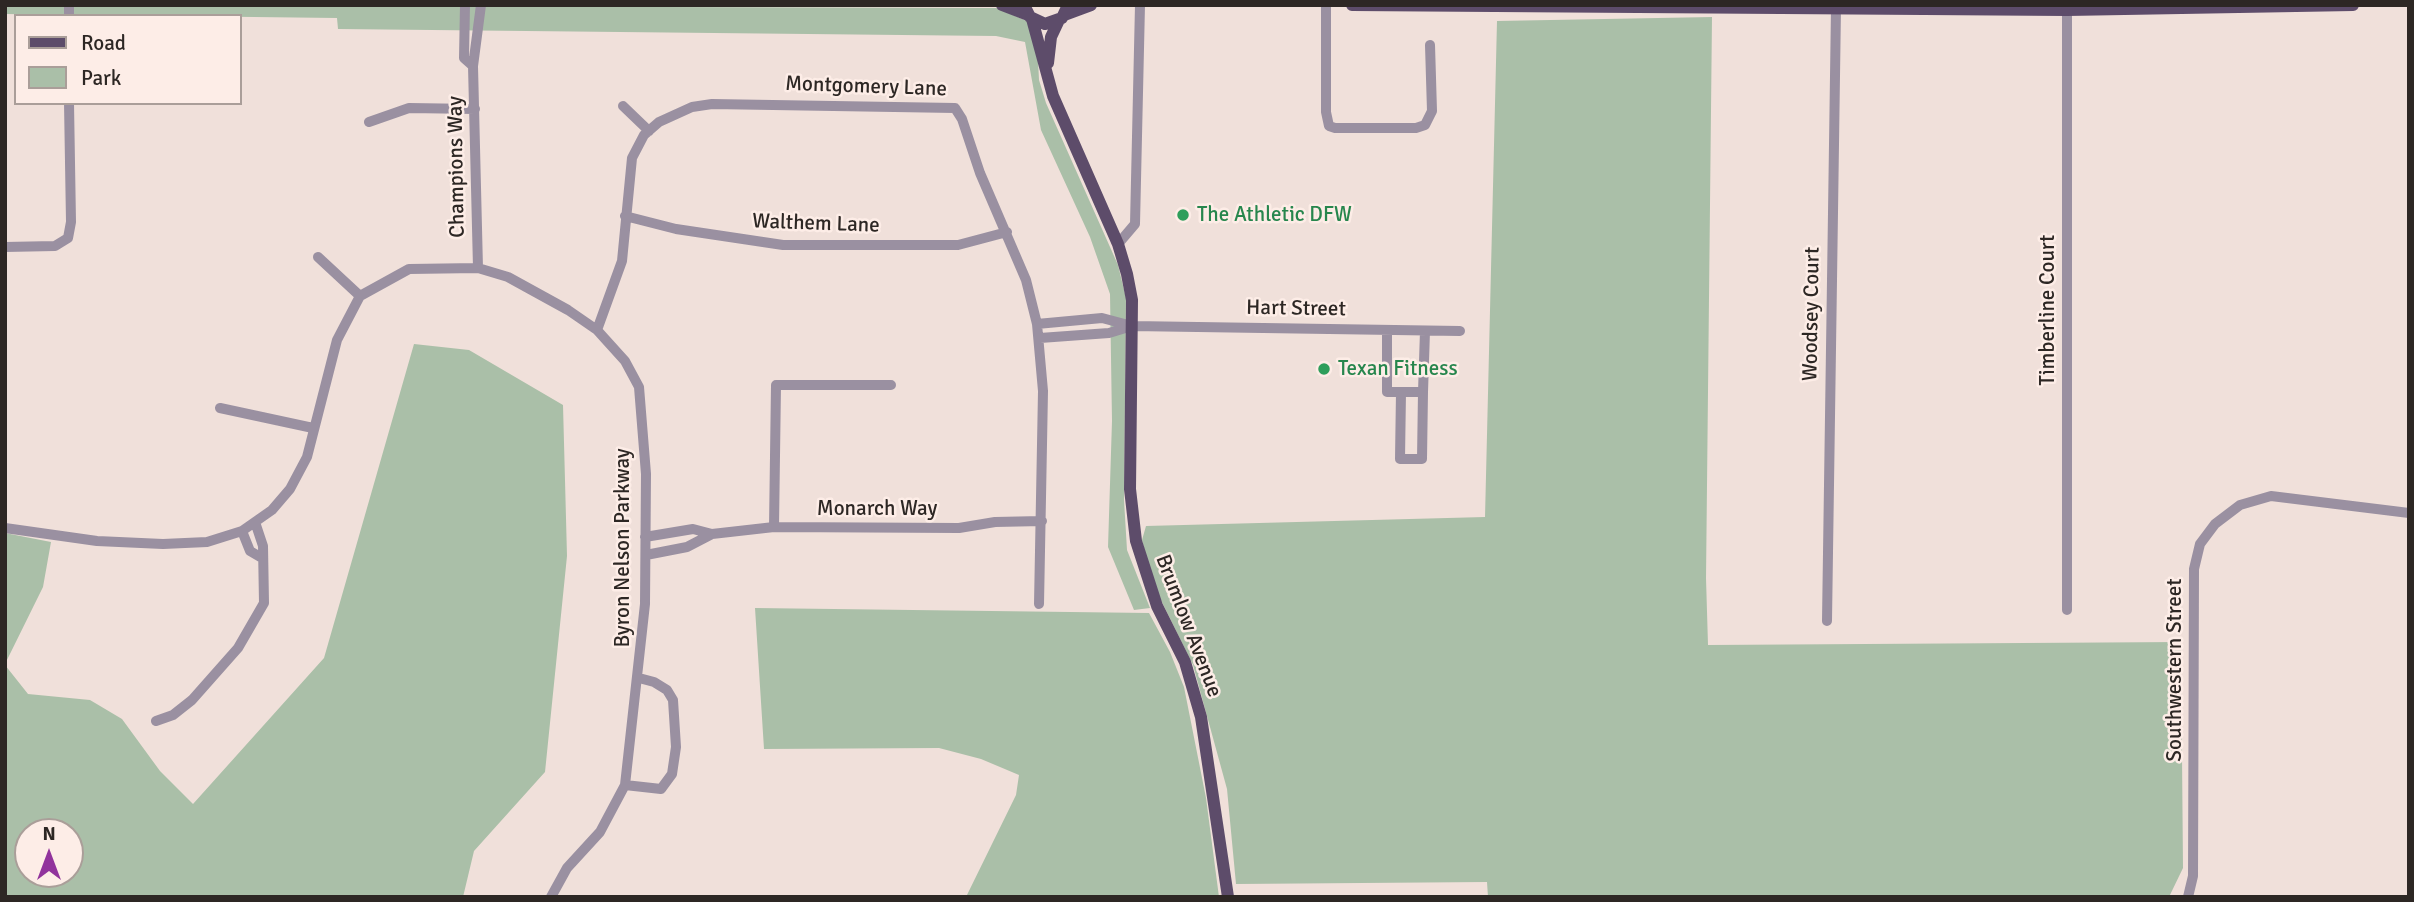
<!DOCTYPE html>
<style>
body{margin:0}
#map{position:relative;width:2414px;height:902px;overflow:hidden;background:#f0e0da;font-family:Signika,sans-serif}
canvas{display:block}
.frame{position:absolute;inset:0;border:7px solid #2d2724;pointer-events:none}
.legend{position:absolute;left:14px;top:14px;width:228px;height:91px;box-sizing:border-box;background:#fdede7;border:2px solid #aa9e99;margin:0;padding:9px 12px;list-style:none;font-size:21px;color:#2d2724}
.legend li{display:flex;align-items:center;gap:14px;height:35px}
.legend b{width:35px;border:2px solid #aa9e99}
.north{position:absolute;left:14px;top:818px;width:70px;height:70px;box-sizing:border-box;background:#fdede7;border:2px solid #aa9e99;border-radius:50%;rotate:0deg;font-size:19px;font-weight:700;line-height:28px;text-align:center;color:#2d2724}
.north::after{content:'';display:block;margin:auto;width:24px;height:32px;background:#91339c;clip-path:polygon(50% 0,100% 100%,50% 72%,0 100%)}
</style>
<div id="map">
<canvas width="2414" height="902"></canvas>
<div class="frame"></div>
<ul class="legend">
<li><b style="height:9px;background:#5d4c6a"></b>Road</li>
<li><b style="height:19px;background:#aabfa8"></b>Park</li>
</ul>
<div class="north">N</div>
</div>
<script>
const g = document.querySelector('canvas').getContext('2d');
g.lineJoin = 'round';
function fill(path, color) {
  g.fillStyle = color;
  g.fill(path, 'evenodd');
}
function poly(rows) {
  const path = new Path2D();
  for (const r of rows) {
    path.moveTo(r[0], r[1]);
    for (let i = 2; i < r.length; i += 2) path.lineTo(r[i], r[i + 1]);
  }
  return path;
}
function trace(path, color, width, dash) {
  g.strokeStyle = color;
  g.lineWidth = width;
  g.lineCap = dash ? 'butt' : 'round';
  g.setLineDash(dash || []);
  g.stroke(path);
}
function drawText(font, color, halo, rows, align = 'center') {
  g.font = font + ' Signika,sans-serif';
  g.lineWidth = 5;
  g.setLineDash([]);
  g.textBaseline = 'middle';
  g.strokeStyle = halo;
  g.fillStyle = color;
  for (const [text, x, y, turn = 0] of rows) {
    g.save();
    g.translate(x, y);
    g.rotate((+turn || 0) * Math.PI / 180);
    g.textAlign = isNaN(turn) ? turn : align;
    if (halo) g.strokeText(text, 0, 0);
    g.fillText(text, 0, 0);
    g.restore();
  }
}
const green = poly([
 [5,5,997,8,1029,22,1037,40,1039,80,1046,103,1118,265,1126,298,1124,500,1127,550,1150,608,1134,610,1108,547,1112,421,1110,294,1090,237,1041,130,1025,42,996,36,338,29,337,18,5,14],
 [1712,17,1706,578,1708,645,2181,642,2183,868,2169,897,1488,897,1487,882,1236,884,1227,789,1193,665,1153,584,1142,540,1146,526,1485,517,1497,21],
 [414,344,469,350,563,405,567,556,545,772,474,851,463,897,5,897,5,665,28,694,90,700,122,719,160,771,193,804,324,658],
 [28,832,70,832,70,874,28,874],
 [5,533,51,542,43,587,5,664],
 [755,608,1149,613,1170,652,1184,687,1206,798,1219,897,966,897,1016,795,1019,775,981,759,939,748,764,749]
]);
const minor = poly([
 [69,5,69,16],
 [465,5,464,58,473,66],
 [1326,5,1326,112,1329,126,1335,128,1416,128,1425,125,1432,111,1430,45],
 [623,106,649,131],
 [369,122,409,108,475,109],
 [625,216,676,229,783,245,958,245,1007,232],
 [1118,244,1135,224,1140,5],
 [5,247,55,246,68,238,71,222,69,103],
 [318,257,360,296],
 [478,268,473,66,481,5],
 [1037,324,1102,318,1132,326,1460,331],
 [597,330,622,261,632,158,644,135,659,122,692,107,712,104,955,108,962,119,980,173,1026,280,1037,324,1043,391,1039,604],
 [1387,330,1387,392,1423,392,1425,331],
 [1040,338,1109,333,1132,326],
 [1401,392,1400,459,1422,459,1423,392],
 [220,408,313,428],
 [774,527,776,385,891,385],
 [5,528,97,541,163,544,207,542,242,531,272,510,290,489,307,457,337,340,360,296,409,269,478,268,508,277,568,310,597,330,625,361,639,387,646,474,645,604,625,785,600,832,567,868,551,897],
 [242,531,250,551,262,558],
 [645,537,693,529,712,534],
 [646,555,687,547,712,534,774,527,959,528,995,522,1042,521],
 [2067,610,2067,10],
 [1827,621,1836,8],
 [156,721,173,715,192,700,238,648,264,603,263,546,255,522],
 [625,785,661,789,672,774,676,747,673,700,667,690,654,682,639,678],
 [2188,897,2193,876,2194,569,2200,544,2215,524,2240,505,2271,496,2409,513]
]);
const major = poly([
 [1002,5,1028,15],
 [1024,5,1030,17,1045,24,1062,18,1068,5],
 [1352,5,2067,10,2353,5],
 [1064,15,1091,5],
 [1032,19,1053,96,1118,244,1127,274,1132,300,1130,489,1136,541,1157,606,1185,662,1201,717,1228,897],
 [1048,63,1051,37,1059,20]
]);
const markers = [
 [1183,215,7,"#2e9e5b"],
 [1324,369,7,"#2e9e5b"]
];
const streetNames = [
 ["Montgomery Lane",866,87,2],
 ["Champions Way",457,167,-91],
 ["Walthem Lane",816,224,2],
 ["Hart Street",1296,309,1],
 ["Timberline Court",2048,310,-90],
 ["Woodsey Court",1812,314,-89],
 ["Monarch Way",877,509],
 ["Byron Nelson Parkway",623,548,-90],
 ["Brumlow Avenue",1188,626,69],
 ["Southwestern Street",2175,670,-90]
];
const leisureNames = [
 ["The Athletic DFW",1197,215],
 ["Texan Fitness",1338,369]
];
fill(green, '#aabfa8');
trace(minor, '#9a90a1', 10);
trace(major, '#5d4c6a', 12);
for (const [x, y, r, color] of markers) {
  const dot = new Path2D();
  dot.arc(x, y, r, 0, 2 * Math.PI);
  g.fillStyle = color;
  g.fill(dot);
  trace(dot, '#fdede7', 2.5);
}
drawText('21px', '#2d2724', '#fdede7', streetNames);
drawText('21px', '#27864d', '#fdede7', leisureNames, 'left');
</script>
